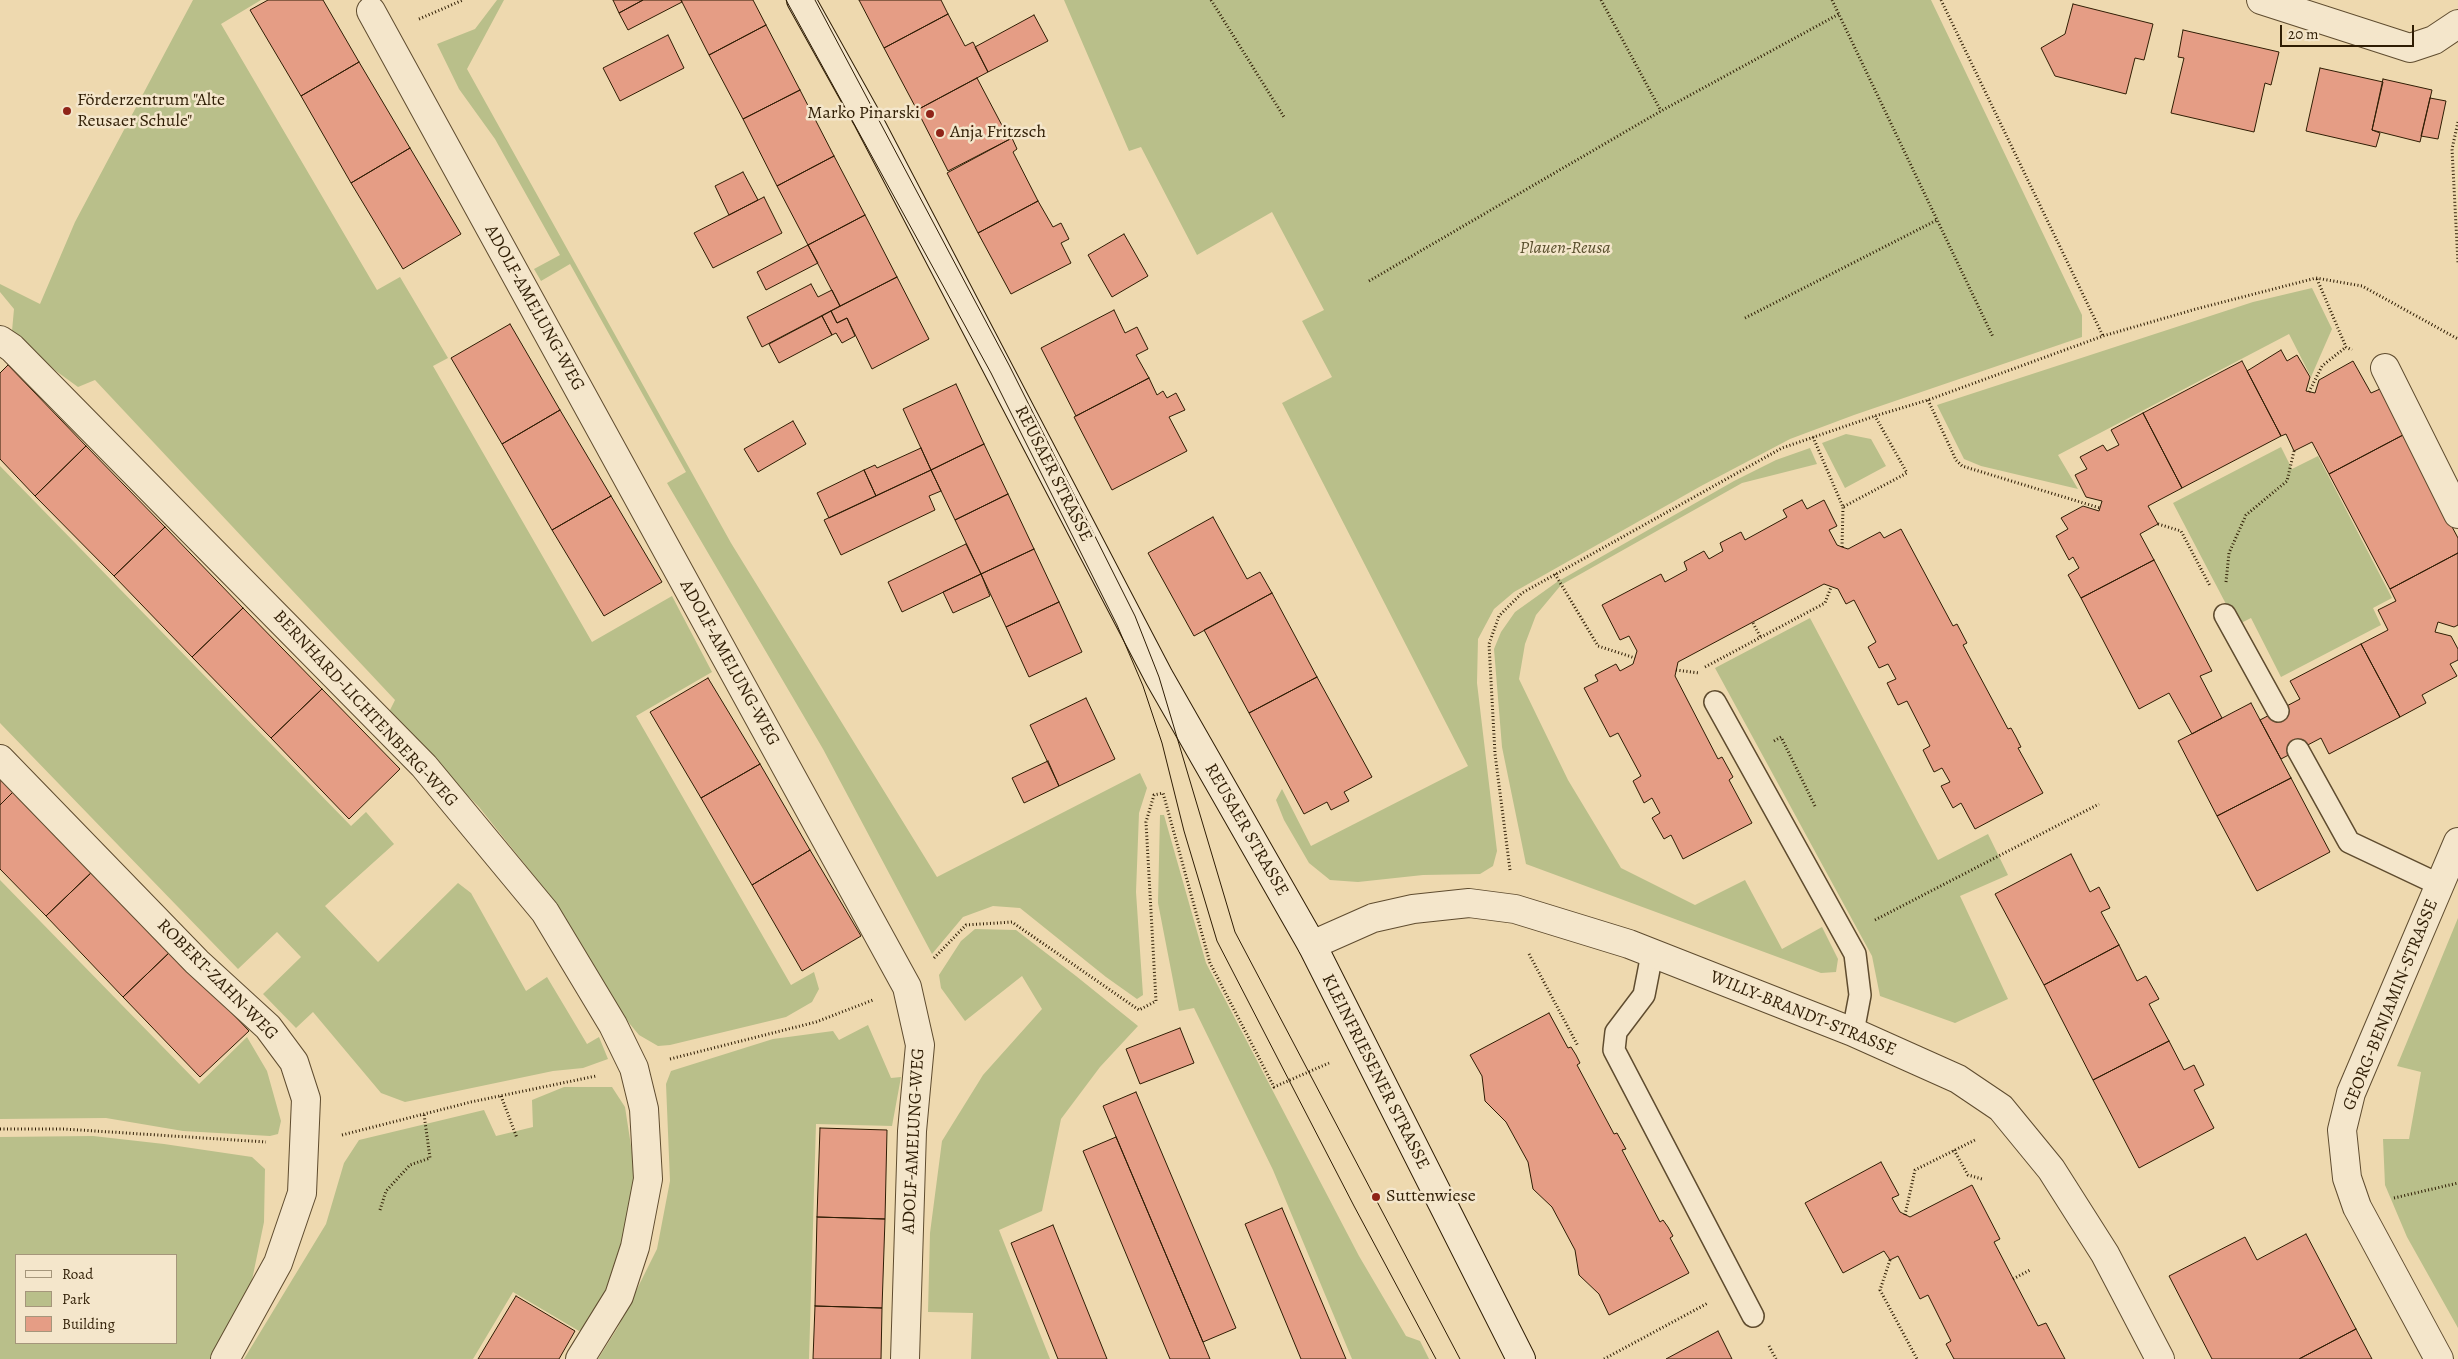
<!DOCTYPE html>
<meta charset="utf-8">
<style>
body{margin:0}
#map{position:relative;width:2458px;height:1359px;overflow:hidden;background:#eed9af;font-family:Alegreya,serif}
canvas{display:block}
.legend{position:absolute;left:15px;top:1254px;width:162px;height:90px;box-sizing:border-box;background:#f4e6cb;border:1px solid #a5967b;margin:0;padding:6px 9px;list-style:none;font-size:15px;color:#2f1d04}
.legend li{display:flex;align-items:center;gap:10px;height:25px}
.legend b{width:25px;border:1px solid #a5967b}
.scale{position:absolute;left:2280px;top:25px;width:134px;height:22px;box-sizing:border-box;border:2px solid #2f1d04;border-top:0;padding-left:6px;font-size:15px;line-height:18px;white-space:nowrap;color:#2f1d04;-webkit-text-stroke:4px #f4e6cb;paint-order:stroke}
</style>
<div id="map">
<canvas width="2458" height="1359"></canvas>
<ul class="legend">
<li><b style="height:6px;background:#f4e6cb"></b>Road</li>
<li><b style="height:14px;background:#b9bf8a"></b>Park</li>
<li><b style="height:14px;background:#e59d85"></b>Building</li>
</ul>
<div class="scale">20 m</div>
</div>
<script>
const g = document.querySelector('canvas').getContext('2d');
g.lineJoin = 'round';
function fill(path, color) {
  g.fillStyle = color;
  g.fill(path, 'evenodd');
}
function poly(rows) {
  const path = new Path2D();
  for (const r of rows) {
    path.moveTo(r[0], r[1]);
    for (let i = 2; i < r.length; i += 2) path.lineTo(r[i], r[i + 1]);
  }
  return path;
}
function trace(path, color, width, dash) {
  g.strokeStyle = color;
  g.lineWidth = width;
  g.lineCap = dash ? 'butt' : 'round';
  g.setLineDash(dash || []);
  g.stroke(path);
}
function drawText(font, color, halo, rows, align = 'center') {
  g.font = font + ' Alegreya,serif';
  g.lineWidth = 5;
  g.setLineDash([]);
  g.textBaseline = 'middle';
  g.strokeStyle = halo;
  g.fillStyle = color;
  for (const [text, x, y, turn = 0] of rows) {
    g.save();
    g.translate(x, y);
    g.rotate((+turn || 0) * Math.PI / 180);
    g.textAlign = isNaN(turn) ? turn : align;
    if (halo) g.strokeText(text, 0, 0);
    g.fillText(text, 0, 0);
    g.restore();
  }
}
const green = poly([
 [193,0,261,0,221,24,377,290,400,277,448,358,433,366,592,642,672,596,712,672,636,716,791,985,814,972,819,989,812,1002,786,1017,670,1045,658,1046,639,1035,620,1012,543,887,479,807,388,714,395,700,95,380,78,387,56,371,12,331,14,309,0,292,0,284,40,304,75,222],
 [497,0,504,0,467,69,731,543,937,877,1140,773,1147,788,1139,813,1136,892,1143,995,1137,999,1106,977,1020,908,993,906,963,917,932,954,823,749,667,483,686,472,570,264,541,281,534,269,560,255,495,139,459,89,437,44,475,29],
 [1064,0,1931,0,2082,315,2082,337,1854,415,1790,439,1701,486,1514,592,1494,609,1478,639,1477,683,1497,851,1493,866,1480,874,1423,875,1358,882,1330,880,1309,863,1284,820,1276,800,1282,789,1311,846,1468,766,1282,403,1332,377,1302,321,1324,310,1272,212,1197,255,1141,147,1129,151],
 [2312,288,2332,329,2311,377,2289,334,2058,455,2078,489,1981,466,1964,459,1937,405,2253,302],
 [1846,434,1871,439,1886,466,1845,488,1822,443],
 [2281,447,2292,469,2318,456,2392,598,2373,608,2381,625,2281,677,2251,618,2237,625,2173,503],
 [1810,448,1817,464,1742,483,1561,585,1536,615,1525,644,1519,679,1568,780,1621,868,1695,905,1745,880,1782,949,1822,927,1838,959,1836,972,1821,973,1526,864,1502,747,1494,649,1501,632,1515,612,1557,582,1734,481,1776,460],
 [0,466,351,826,366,812,394,844,325,906,378,962,458,883,471,893,526,991,547,977,587,1044,599,1037,608,1059,583,1068,553,1071,405,1102,381,1093,313,1012,296,1028,263,994,301,957,277,932,238,969,0,723],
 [1810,618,1938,860,1988,834,2008,875,1960,896,2008,999,1955,1023,1880,996,1872,956,1715,668],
 [1160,815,1164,815,1206,963,1359,1256,1406,1336,1420,1341,1429,1359,1352,1359,1273,1170,1194,1008,1179,1011,1158,903],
 [0,880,199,1084,247,1037,267,1071,281,1121,278,1134,270,1136,183,1131,106,1118,0,1119],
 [2458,918,2458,1328,2407,1237,2385,1185,2383,1139,2409,1139,2421,1072,2397,1066],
 [975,929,1016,930,1076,976,1138,1026,1100,1067,1061,1119,1042,1211,999,1230,1050,1359,971,1359,973,1313,928,1312,930,1233,942,1141,983,1075,1042,1009,1022,976,965,1021,941,988,939,975,961,941],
 [868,1025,891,1078,901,1077,892,1126,816,1124,809,1359,598,1359,618,1327,657,1249,670,1181,666,1084,671,1071,773,1039,833,1031,839,1040],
 [564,1087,612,1087,625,1107,635,1172,617,1268,599,1315,579,1331,513,1292,473,1359,244,1359,326,1224,344,1163,359,1140,484,1110,496,1136,533,1127,532,1100],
 [93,1136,164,1144,252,1157,265,1169,264,1222,252,1280,214,1359,0,1359,0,1137],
 [16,1255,176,1255,176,1343,16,1343]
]);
const building = poly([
 [268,0,323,0,359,62,301,96,250,10,268,0],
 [613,0,643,0,619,13,613,0],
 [643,0,681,0,682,2,628,30,619,13,643,0],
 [681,0,753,0,766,25,709,55,681,0],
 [859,0,941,0,948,14,884,48,859,0],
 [2073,4,2153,24,2144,60,2135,58,2126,94,2055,76,2041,48,2065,34,2073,4],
 [948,14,965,46,973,42,988,72,917,110,884,48,948,14],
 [1034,15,1048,41,988,72,975,47,1034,15],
 [766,25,800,90,743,119,709,55,766,25],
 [2183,30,2279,52,2271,85,2265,83,2254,132,2171,113,2184,58,2178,57,2183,30],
 [668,35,684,68,620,101,603,68,668,35],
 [359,62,410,148,351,183,301,96,359,62],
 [2320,68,2383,82,2372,130,2380,133,2376,147,2306,131,2320,68],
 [977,78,1006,133,1008,132,1012,138,948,171,917,110,977,78],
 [2383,79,2432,90,2420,142,2372,130,2383,79],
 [800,90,834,156,777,186,743,119,800,90],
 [2430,98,2446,101,2438,139,2421,136,2430,98],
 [1012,138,1017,149,1013,152,1038,201,978,233,947,173,1012,138],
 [410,148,461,234,403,269,351,183,410,148],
 [834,156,865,215,808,245,777,186,834,156],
 [743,172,758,200,729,215,715,186,743,172],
 [764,197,782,233,713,268,694,233,764,197],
 [1038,201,1053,227,1061,223,1069,239,1061,243,1071,263,1011,294,978,233,1038,201],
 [865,215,897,277,840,306,808,245,865,215],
 [1124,234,1148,276,1112,297,1088,255,1124,234],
 [808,245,818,263,766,290,757,272,808,245],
 [897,277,929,339,872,369,847,318,837,323,831,311,897,277],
 [811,284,818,297,832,290,840,306,762,347,747,317,811,284],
 [1114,310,1125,333,1137,327,1148,349,1136,355,1149,378,1076,416,1041,348,1114,310],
 [831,311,837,323,847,318,855,336,842,343,836,333,832,335,822,316,831,311],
 [822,316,832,335,779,363,769,344,822,316],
 [510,324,560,410,502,444,451,358,510,324],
 [2281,350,2287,361,2297,355,2310,377,2306,391,2315,393,2319,380,2353,361,2371,393,2380,389,2403,435,2329,474,2312,442,2294,451,2286,434,2281,436,2247,371,2281,350],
 [2242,361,2281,436,2182,488,2143,413,2242,361],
 [8,365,86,446,35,496,0,459,0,373,8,365],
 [1149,378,1157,395,1163,391,1167,398,1176,393,1185,410,1169,417,1187,451,1112,490,1074,417,1149,378],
 [956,384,984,444,931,470,903,409,956,384],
 [560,410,611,496,552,530,502,444,560,410],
 [2143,413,2182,488,2148,506,2158,524,2140,534,2154,560,2081,598,2068,575,2079,568,2073,557,2069,560,2056,536,2068,529,2061,518,2083,506,2099,511,2102,501,2086,497,2075,475,2087,469,2080,457,2103,445,2107,451,2119,445,2111,430,2143,413],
 [793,421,806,444,758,472,744,449,793,421],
 [2403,435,2458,538,2458,553,2390,589,2329,474,2403,435],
 [984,444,1008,494,955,520,931,470,984,444],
 [86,446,165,527,114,576,35,496,86,446],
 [921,448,931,470,876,496,864,470,875,465,877,468,921,448],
 [864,470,876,496,829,518,817,493,864,470],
 [931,470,941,491,929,496,935,510,841,555,824,520,931,470],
 [1008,494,1034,549,981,574,955,520,1008,494],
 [611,496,662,582,604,616,552,530,611,496],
 [1802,500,1807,509,1824,500,1837,526,1829,530,1837,545,1842,547,1848,549,1880,532,1884,538,1901,529,1953,626,1957,624,1967,643,1963,645,2008,729,2011,728,2016,737,2021,747,2018,748,2043,793,1975,829,1961,803,1953,808,1941,786,1950,782,1942,768,1934,772,1923,750,1930,746,1907,701,1898,705,1887,683,1896,679,1888,664,1879,668,1868,647,1876,642,1854,600,1846,604,1838,589,1824,584,1678,662,1675,676,1718,759,1722,757,1733,777,1729,780,1752,823,1683,859,1671,835,1664,839,1652,818,1660,813,1652,798,1644,803,1633,781,1641,776,1618,733,1610,737,1584,688,1598,681,1595,675,1616,664,1620,671,1633,664,1637,651,1629,636,1620,640,1602,605,1661,574,1665,582,1687,570,1684,562,1704,551,1709,559,1723,551,1720,543,1741,532,1745,540,1787,517,1783,510,1802,500],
 [1213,517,1247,579,1260,572,1272,593,1194,636,1148,553,1213,517],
 [165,527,243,608,192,657,114,576,165,527],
 [966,544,981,574,902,612,888,582,966,544],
 [1034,549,1059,602,1006,627,981,574,1034,549],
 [2458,553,2458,625,2454,627,2438,622,2435,632,2451,636,2458,649,2458,660,2450,664,2457,676,2422,695,2426,703,2400,717,2361,644,2388,630,2378,610,2396,601,2390,589,2458,553],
 [2154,560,2212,671,2200,676,2222,718,2192,734,2169,693,2139,709,2081,598,2154,560],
 [981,574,990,596,953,613,943,592,981,574],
 [1272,593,1317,677,1249,713,1204,630,1272,593],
 [1059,602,1082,652,1029,677,1006,627,1059,602],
 [243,608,322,689,271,738,192,657,243,608],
 [2361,644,2400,717,2329,754,2321,738,2281,759,2260,720,2300,699,2290,681,2361,644],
 [1317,677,1372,777,1344,792,1349,801,1331,810,1327,802,1304,814,1249,713,1317,677],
 [708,678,760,764,701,798,650,712,708,678],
 [322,689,400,769,349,819,271,738,322,689],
 [1086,698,1115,759,1059,786,1030,725,1086,698],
 [2251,703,2291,778,2217,816,2178,741,2251,703],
 [1048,761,1059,786,1024,803,1012,778,1048,761],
 [760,764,810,850,752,885,701,798,760,764],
 [0,772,16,789,0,805,0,772],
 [2291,778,2330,852,2257,891,2217,816,2291,778],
 [16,789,94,870,46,916,0,869,0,805,16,789],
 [810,850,861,936,802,971,752,885,810,850],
 [2071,854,2090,892,2099,887,2110,908,2101,912,2119,945,2044,985,1995,894,2071,854],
 [94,870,172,950,123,997,46,916,94,870],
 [2119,945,2137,981,2146,976,2159,999,2149,1004,2169,1041,2093,1080,2044,985,2119,945],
 [172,950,249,1031,200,1077,123,997,172,950],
 [1549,1013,1568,1048,1571,1047,1576,1055,1580,1063,1577,1065,1614,1134,1617,1133,1626,1149,1622,1150,1660,1222,1663,1220,1668,1227,1673,1236,1670,1238,1689,1273,1609,1315,1599,1294,1579,1275,1575,1250,1552,1207,1533,1189,1528,1162,1506,1122,1485,1101,1482,1076,1470,1055,1549,1013],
 [1180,1028,1194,1063,1140,1084,1126,1049,1180,1028],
 [2169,1041,2184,1070,2194,1065,2204,1085,2194,1090,2214,1128,2139,1168,2093,1080,2169,1041],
 [1136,1092,1236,1328,1203,1342,1103,1106,1136,1092],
 [820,1128,887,1130,885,1219,817,1217,820,1128],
 [1116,1137,1203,1342,1210,1359,1170,1359,1083,1151,1116,1137],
 [1881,1162,1899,1195,1892,1198,1900,1212,1910,1217,1972,1185,2000,1239,1994,1242,2038,1326,2046,1323,2065,1359,1954,1359,1946,1344,1951,1341,1928,1295,1920,1299,1898,1256,1890,1260,1884,1251,1843,1273,1805,1203,1881,1162],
 [1282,1208,1346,1359,1301,1359,1245,1224,1282,1208],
 [817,1217,885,1219,882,1308,815,1306,817,1217],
 [1053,1225,1107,1359,1058,1359,1011,1243,1053,1225],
 [2306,1234,2356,1329,2299,1359,2212,1359,2169,1276,2245,1237,2257,1260,2306,1234],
 [516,1296,575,1331,559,1359,478,1359,516,1296],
 [815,1306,882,1308,881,1359,813,1359,815,1306],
 [2356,1329,2372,1359,2299,1359,2356,1329],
 [1718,1331,1732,1359,1666,1359,1718,1331]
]);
const path = poly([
 [1211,0,1284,117],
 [1601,0,1661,111],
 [1832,0,1993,337],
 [1941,0,2103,336],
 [419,19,463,0],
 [2458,122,2452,149,2458,263],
 [2317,279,2346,347,2352,350],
 [1369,281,1661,111,1839,14],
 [1745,318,1937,220],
 [2309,392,2322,366,2346,347],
 [1928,400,1956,460,1962,466,2100,508],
 [1813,437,1843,507,1907,473,1875,416],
 [2158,524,2181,531,2210,586],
 [1842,547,1843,507],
 [1555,574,1598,646,1635,658],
 [2226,582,2229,553,2246,515,2287,481,2294,451],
 [1753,623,1761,638],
 [1705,667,1825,603,1831,587],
 [1676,670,1699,673],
 [1774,741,1781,737,1815,806],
 [1510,870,1495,754,1489,644,1499,616,1522,593,1782,448,1875,416,1928,400,2103,336,2196,309,2316,278,2362,286,2458,339],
 [1875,920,2099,804],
 [1529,954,1578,1046],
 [934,958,966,925,1012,922,1139,1010,1156,1001,1146,822,1154,795,1163,793,1210,963,1274,1087,1329,1063],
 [670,1059,816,1022,873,1000],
 [501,1096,517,1138],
 [0,1129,64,1129,266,1142],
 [342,1135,471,1102,596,1076],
 [1954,1150,1968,1175,1982,1179],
 [2394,1198,2458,1183],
 [380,1210,386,1191,410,1165,430,1158,424,1114],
 [1905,1215,1915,1170,1977,1139],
 [1890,1260,1880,1290,1917,1359],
 [2013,1279,2030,1270],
 [1769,1346,1776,1359],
 [1604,1359,1708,1303]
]);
const lane = poly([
 [2225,615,2278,711],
 [1715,702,1855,954,1860,995,1853,1032],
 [2298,750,2349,842,2440,885],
 [1652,954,1644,995,1616,1032,1614,1050,1753,1316]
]);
const street = poly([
 [2261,0,2410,48,2434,40,2458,24],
 [371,11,907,987,920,1045,912,1131,905,1359],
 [0,340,12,348,424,766,545,912,613,1025,634,1068,644,1109,648,1179,635,1247,619,1296,580,1359],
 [2385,368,2458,514],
 [0,759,197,962,268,1027,294,1062,306,1099,302,1193,278,1263,225,1359],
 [1312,945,1373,918,1413,909,1469,903,1515,909,1629,944,1853,1032,1958,1079,2001,1108,2051,1169,2105,1254,2160,1359],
 [2439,1359,2357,1207,2347,1178,2342,1130,2351,1093,2458,842]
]);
const secondary = poly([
 [801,0,868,120,1159,677,1312,945,1521,1359]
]);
const tram = poly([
 [786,0,991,373,1117,625,1143,686,1162,743,1184,831,1217,941,1354,1206,1436,1359],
 [815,0,1009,365,1135,616,1159,677,1235,932,1460,1359]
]);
const markers = [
 [67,111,5,"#8f2418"],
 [930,114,5,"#8f2418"],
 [940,133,5,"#8f2418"],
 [1376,1197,5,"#8f2418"]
];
const poiNames = [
 ["Förderzentrum \"Alte",77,101],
 ["Reusaer Schule\"",77,122],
 ["Marko Pinarski",920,114,"right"],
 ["Anja Fritzsch",950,133],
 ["Suttenwiese",1386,1197]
];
const parkNames = [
 ["Plauen-Reusa",1565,249]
];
const streetNames = [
 ["ADOLF-AMELUNG-WEG",534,308,61],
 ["REUSAER STRASSE",1053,474,63],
 ["ADOLF-AMELUNG-WEG",729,663,61],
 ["BERNHARD-LICHTENBERG-WEG",365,709,47],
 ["REUSAER STRASSE",1246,830,60],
 ["ROBERT-ZAHN-WEG",217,980,45],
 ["GEORG-BENJAMIN-STRASSE",2391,1005,-68],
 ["WILLY-BRANDT-STRASSE",1803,1014,22],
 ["KLEINFRIESENER STRASSE",1375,1072,63],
 ["ADOLF-AMELUNG-WEG",914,1141,-87]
];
fill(green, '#b9bf8a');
fill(building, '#e59d85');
trace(building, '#2f1d04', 1);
trace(lane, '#5f4c2f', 24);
trace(street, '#5f4c2f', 30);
trace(secondary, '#2f1d04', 30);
trace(path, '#2f1d04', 3, [1, 2.5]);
trace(lane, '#f4e6cb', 21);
trace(street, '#f4e6cb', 28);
trace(secondary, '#f4e6cb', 28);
trace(tram, '#2f1d04', 1);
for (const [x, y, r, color] of markers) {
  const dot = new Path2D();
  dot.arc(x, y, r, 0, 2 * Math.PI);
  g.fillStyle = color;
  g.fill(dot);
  trace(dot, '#f4e6cb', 2);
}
drawText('18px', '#2f1d04', '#f4e6cb', poiNames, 'left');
drawText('italic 18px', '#584e2c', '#f4e6cb', parkNames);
drawText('18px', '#2f1d04', '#f4e6cb', streetNames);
</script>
